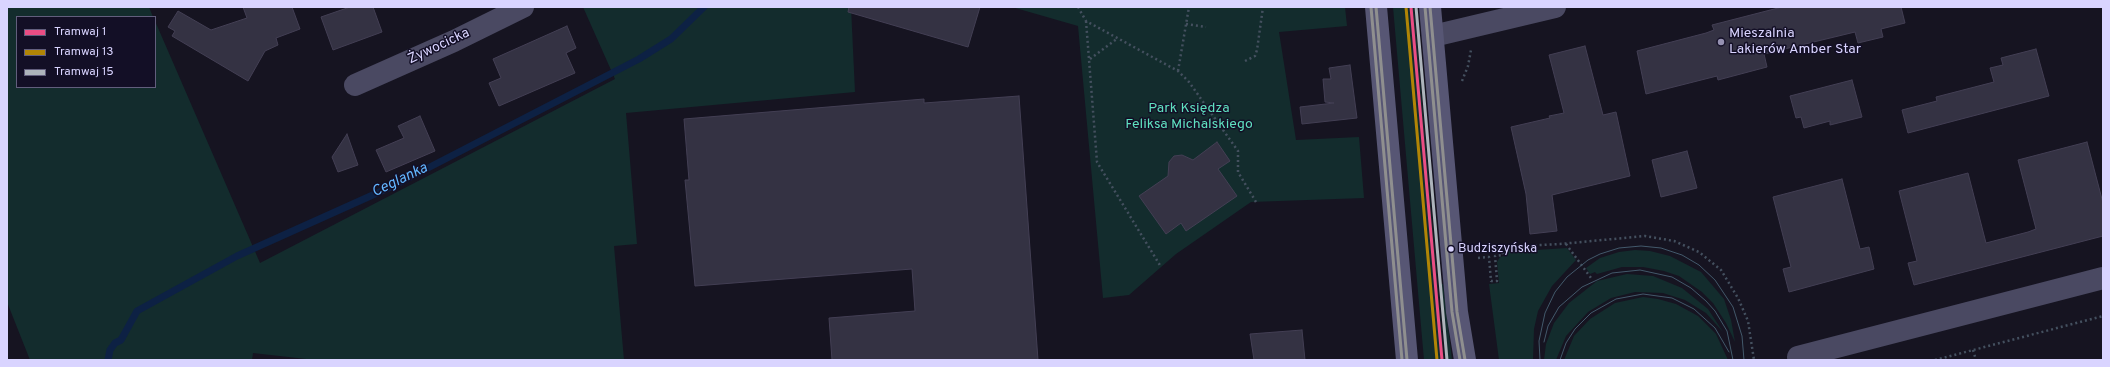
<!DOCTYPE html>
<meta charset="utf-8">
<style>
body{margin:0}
#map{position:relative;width:2110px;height:367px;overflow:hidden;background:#161421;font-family:Overpass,sans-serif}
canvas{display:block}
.frame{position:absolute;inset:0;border:8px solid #d9d4ff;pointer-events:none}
.legend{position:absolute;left:16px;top:16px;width:140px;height:72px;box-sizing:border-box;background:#130f26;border:1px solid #625e7d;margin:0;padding:5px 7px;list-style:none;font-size:12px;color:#d9d4ff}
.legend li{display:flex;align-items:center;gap:8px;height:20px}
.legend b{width:20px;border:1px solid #625e7d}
</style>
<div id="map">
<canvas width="2110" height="367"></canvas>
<div class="frame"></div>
<ul class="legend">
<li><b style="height:5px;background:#ea4d84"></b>Tramwaj 1</li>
<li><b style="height:5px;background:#b18506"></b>Tramwaj 13</li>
<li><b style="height:5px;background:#adb4bb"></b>Tramwaj 15</li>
</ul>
</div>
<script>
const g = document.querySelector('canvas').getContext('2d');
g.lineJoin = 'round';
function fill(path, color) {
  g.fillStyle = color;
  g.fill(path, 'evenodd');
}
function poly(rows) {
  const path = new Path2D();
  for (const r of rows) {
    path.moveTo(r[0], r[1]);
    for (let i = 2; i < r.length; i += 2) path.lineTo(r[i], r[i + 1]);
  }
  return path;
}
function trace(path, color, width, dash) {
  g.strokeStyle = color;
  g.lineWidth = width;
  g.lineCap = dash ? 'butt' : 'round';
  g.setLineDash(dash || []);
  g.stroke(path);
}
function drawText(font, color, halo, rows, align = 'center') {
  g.font = font + ' Overpass,sans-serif';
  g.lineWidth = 3;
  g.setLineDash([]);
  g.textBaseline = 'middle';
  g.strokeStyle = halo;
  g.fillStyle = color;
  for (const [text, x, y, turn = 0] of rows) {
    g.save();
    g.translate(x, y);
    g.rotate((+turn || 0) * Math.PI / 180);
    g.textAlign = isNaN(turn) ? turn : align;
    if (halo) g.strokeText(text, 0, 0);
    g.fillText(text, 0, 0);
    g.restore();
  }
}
const green = poly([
 [7,7,149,7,153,17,17,17,17,87,155,87,155,21,260,263,615,79,583,7,851,7,855,92,626,113,637,244,614,246,624,360,315,360,253,353,252,360,30,360,7,302],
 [1012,7,1345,7,1347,26,1279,32,1296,140,1359,137,1364,198,1251,202,1176,254,1129,295,1103,298,1078,26],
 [1393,7,1414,7,1444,360,1424,360],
 [1531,247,1536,250,1567,248,1576,260,1552,286,1538,311,1534,329,1533,360,1499,360,1489,284,1499,283,1497,262,1500,257,1504,256,1504,252,1509,252,1509,248],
 [1635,250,1650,251,1670,256,1701,272,1724,299,1731,320,1735,342,1726,323,1713,303,1702,292,1679,276,1664,271,1643,267,1622,267,1597,274,1595,272,1590,274,1586,268,1600,258,1619,252],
 [1627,274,1653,276,1682,288,1708,309,1723,332,1706,313,1685,300,1663,293,1635,292,1611,298,1588,312,1566,336,1556,360,1544,360,1546,344,1554,323,1569,303,1597,281],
 [1440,284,1443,284,1452,360,1447,360],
 [1643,297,1658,299,1676,304,1698,316,1716,334,1728,360,1564,360,1574,336,1590,319,1615,303]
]);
const stream = poly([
 [108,360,110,350,115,343,121,340,137,311,237,256,395,185,639,59,671,39,704,7]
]);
const building = poly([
 [243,7,292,7,300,29,276,38,278,45,265,51,248,81,172,36,175,31,168,27,178,11,211,30,247,18,243,7],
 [350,7,373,7,382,32,333,50,321,17,350,7],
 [849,7,980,7,968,47,848,12,849,7],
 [1782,7,1901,7,1905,23,1881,29,1883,37,1858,43,1855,32,1764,54,1767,67,1718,80,1717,76,1646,94,1637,51,1706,33,1714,30,1712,25,1782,7],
 [567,26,576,48,566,53,575,73,499,106,489,83,501,78,493,59,567,26],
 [1585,46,1603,115,1616,112,1630,176,1552,195,1557,231,1530,234,1526,194,1511,127,1550,118,1549,116,1564,113,1549,55,1585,46],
 [2036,49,2049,96,1908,133,1902,110,1937,101,1936,97,1994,82,1990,68,2003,65,2001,58,2036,49],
 [1350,65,1357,118,1302,124,1300,107,1334,103,1325,102,1323,79,1331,79,1329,68,1350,65],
 [1852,80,1862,117,1830,125,1830,121,1804,128,1801,117,1796,118,1790,96,1852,80],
 [1019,96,1038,360,832,360,829,318,915,311,912,269,695,286,685,180,689,180,684,119,924,99,924,103,1019,96],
 [420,116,435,151,386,172,376,150,404,138,398,126,420,116],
 [347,134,358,165,338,172,332,157,347,134],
 [1217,142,1230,161,1218,169,1237,196,1186,231,1181,223,1166,234,1139,196,1168,176,1169,162,1174,156,1182,155,1193,160,1217,142],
 [2087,142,2103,203,2103,236,1914,285,1908,263,1917,261,1899,191,1968,173,1986,243,2028,232,2036,229,2018,160,2087,142],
 [1687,151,1697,188,1661,197,1652,160,1687,151],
 [1842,179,1860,249,1869,247,1874,269,1789,292,1783,269,1791,267,1773,197,1842,179],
 [1302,330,1305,360,1254,360,1250,334,1302,330]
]);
const path = poly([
 [1078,7,1086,21,1178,71,1189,82,1238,151,1238,172,1256,202],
 [1086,21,1097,162,1161,267],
 [1186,24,1206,27],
 [1090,59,1118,38],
 [1245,61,1255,56,1257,50,1263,7],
 [1178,71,1189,7],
 [1462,81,1468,66,1471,50],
 [1566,244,1591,278],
 [1477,248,1502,247],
 [1478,258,1489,257,1491,281,1497,281,1495,256,1503,255,1502,247,1560,244,1645,236,1674,241,1699,252,1721,270,1738,298,1748,321,1754,360],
 [1973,350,1976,360],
 [1935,360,2103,316]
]);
const street = poly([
 [1433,36,1555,7],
 [355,85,454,41,523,7],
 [1798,357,2103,278]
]);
const secondary = poly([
 [1376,7,1407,360],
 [1430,7,1457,312,1465,360]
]);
const tram = poly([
 [1544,342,1548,326,1559,307,1582,287,1612,273,1640,270,1672,277,1691,288,1706,301,1715,311,1727,331,1733,360],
 [1540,360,1539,341,1545,313,1555,292,1567,277,1588,260,1600,254,1619,248,1641,246,1661,248,1682,255,1699,265,1715,280,1733,307,1742,336,1744,360],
 [1560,360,1566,343,1575,329,1591,313,1616,299,1643,294,1672,298,1694,309,1715,328,1729,352]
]);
const bus1 = poly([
 [1376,7,1407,360],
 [1430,7,1457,312,1465,360]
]);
const bus2 = poly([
 [1371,7,1402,360],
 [1425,7,1452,312,1460,360]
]);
const tram1 = poly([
 [1411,7,1442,360]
]);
const tram2 = poly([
 [1406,7,1437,360]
]);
const tram3 = poly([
 [1416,7,1447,360]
]);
const markers = [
 [1721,42,4,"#9591b1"],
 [1451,249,3.5,"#d9d4ff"]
];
const busNames = [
 ["Budziszyńska",1458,249]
];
const poiNames = [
 ["Mieszalnia",1729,34],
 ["Lakierów Amber Star",1729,50]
];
const streetNames = [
 ["Żywocicka",439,47,-25]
];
const parkNames = [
 ["Park Księdza",1189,109],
 ["Feliksa Michalskiego",1189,125]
];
const waterNames = [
 ["Ceglanka",400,181,-26]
];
fill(green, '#132c2d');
trace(stream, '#0d2144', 7);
fill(building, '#343243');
trace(building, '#433f54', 1);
trace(path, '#44505f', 2.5, [2, 3]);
trace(street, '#4a4962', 22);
trace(secondary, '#575674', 22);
trace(tram, '#43596b', 1);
trace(bus1, '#8f8f8f', 3);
trace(bus2, '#8f8f8f', 3);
trace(tram1, '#ea4d84', 3);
trace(tram2, '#b18506', 3);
trace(tram3, '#adb4bb', 3);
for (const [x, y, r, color] of markers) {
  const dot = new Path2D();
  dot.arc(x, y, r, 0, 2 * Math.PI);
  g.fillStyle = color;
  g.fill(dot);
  trace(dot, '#130f26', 1.5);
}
drawText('13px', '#d9d4ff', '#130f26', busNames, 'left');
drawText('14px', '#d9d4ff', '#130f26', poiNames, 'left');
drawText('14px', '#d9d4ff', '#130f26', streetNames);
drawText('14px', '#5fe0c0', '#130f26', parkNames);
drawText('italic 15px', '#62b6ff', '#130f26', waterNames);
</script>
